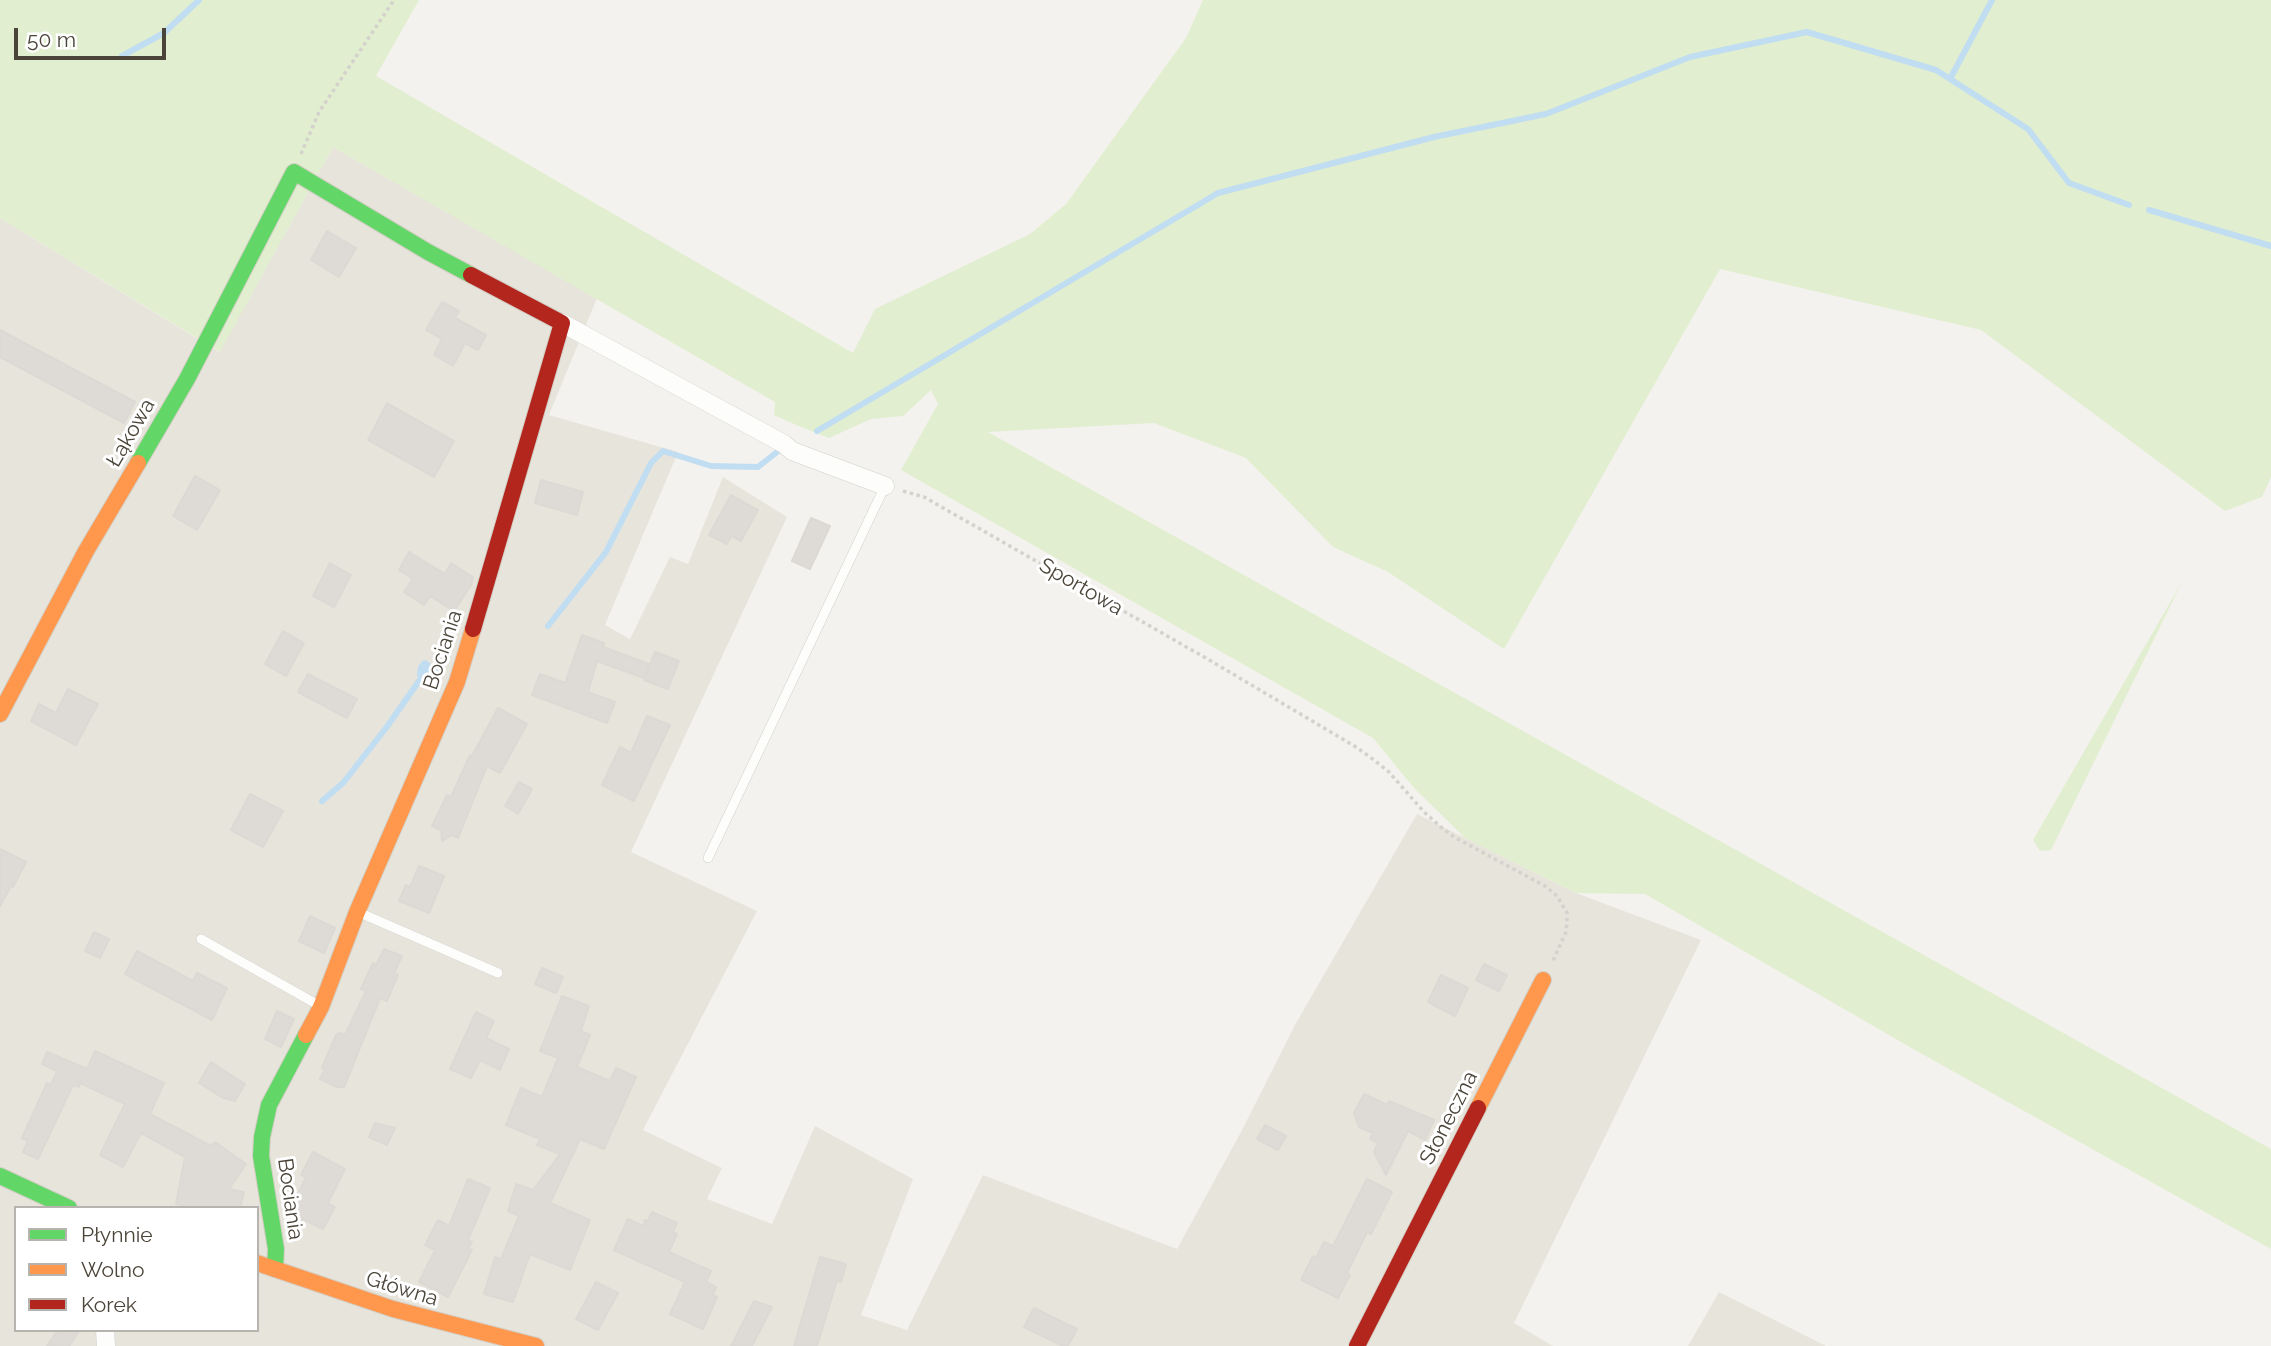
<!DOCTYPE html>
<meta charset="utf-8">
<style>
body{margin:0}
#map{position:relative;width:2271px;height:1346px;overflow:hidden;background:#f4f2ee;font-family:Raleway,sans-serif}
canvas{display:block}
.legend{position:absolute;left:14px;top:1206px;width:245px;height:126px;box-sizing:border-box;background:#fff;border:2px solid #b7b4b0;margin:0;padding:9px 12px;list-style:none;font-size:21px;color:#4b4439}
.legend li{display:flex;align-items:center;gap:14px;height:35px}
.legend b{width:35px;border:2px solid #b7b4b0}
.scale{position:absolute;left:14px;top:28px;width:152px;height:32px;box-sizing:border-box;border:4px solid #4b4439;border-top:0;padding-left:9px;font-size:21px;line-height:24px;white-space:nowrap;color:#4b4439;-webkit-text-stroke:5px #fff;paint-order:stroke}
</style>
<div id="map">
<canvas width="2271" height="1346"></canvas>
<ul class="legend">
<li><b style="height:9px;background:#63d668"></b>Płynnie</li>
<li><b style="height:9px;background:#ff974d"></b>Wolno</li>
<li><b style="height:9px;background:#b3261e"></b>Korek</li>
</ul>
<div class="scale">50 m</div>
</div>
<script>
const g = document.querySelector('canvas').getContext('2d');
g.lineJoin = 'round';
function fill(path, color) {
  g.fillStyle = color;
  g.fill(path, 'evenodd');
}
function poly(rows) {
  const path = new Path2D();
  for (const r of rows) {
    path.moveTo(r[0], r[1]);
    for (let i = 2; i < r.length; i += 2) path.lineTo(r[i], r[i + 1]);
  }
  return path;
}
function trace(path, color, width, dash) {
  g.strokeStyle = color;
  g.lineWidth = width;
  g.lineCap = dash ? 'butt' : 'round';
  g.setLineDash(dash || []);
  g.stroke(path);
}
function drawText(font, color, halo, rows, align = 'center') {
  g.font = font + ' Raleway,sans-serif';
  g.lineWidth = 6;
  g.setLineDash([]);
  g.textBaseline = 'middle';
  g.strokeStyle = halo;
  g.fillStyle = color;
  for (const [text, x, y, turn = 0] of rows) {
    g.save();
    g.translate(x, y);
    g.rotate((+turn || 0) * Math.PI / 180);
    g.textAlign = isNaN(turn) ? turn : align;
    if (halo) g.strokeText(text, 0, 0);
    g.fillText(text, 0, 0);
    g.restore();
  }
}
const residential = poly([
 [333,147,597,298,549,415,678,452,605,625,630,639,670,557,688,564,723,477,787,517,631,852,757,911,643,1130,722,1168,707,1199,772,1224,815,1126,913,1179,861,1315,907,1330,983,1175,1177,1249,1241,1132,1296,1023,1417,814,1576,893,1701,940,1514,1323,1553,1346,0,1346,0,218,219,352],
 [16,1208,257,1208,257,1330,16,1330],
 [1719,1292,1826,1346,1688,1346]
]);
const green = poly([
 [0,0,419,0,376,76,853,353,875,309,1030,234,1066,204,1186,38,1203,0,2271,0,2271,477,2262,497,2225,511,1981,330,1720,269,1504,649,1388,572,1333,547,1246,458,1154,423,988,432,2271,1149,2271,1249,1915,1050,1645,894,1576,893,1465,838,1414,788,1373,738,901,470,938,404,931,390,903,416,871,419,829,438,801,427,774,415,775,402,333,147,220,352,0,218],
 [2182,582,2051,850,2040,851,2033,840]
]);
const water = poly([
 [426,660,440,671,441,675,436,679,420,683,417,675,418,667,422,661]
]);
const stream = poly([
 [122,56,164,33,199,0],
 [1950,79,1992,0],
 [2149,210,2271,246],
 [817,431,1218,193,1434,137,1546,114,1690,57,1807,32,1936,70,2028,129,2069,183,2129,205],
 [548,626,606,552,651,463,663,451,711,466,758,467,777,452],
 [322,801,343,783,386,728,419,681,439,666]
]);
const building = poly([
 [327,231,356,248,339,277,311,260,327,231],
 [442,302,459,311,455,318,486,335,478,350,465,343,453,366,434,355,442,339,426,330,442,302],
 [0,330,135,402,124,423,0,357,0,330],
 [387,403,454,441,434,477,368,440,387,403],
 [195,476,220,490,197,530,173,516,195,476],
 [541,480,583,492,577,515,535,503,541,480],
 [731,495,758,510,741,541,731,536,727,544,709,535,731,495],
 [811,518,830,526,810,569,792,561,811,518],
 [409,552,445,574,451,563,473,577,471,585,454,611,430,596,424,605,404,592,413,579,399,570,409,552],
 [330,563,351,575,334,607,313,596,330,563],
 [283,631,304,643,286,676,265,664,283,631],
 [582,635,604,643,603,647,649,664,644,678,597,661,588,692,615,702,607,723,532,695,540,674,565,683,582,635],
 [655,652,679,661,668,689,644,680,655,652],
 [308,674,357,699,347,718,298,692,308,674],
 [68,689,98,704,76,745,31,721,39,704,56,713,68,689],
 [498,708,527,724,500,773,487,766,458,838,452,835,442,841,441,830,432,826,447,795,451,797,470,755,472,756,498,708],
 [647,716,670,725,634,801,602,785,620,747,631,753,647,716],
 [519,782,532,789,518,814,505,806,519,782],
 [250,794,283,811,263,847,231,830,250,794],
 [0,849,26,862,13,887,11,886,0,906,0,849],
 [419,866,444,876,429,913,399,901,406,885,410,887,419,866],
 [310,916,335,928,324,953,299,941,310,916],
 [94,932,109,939,100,958,85,951,94,932],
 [384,949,402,956,394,973,398,975,387,1001,380,998,344,1087,337,1087,320,1079,325,1069,322,1068,336,1035,339,1033,345,1035,366,991,361,989,373,963,376,965,384,949],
 [137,951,193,981,197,973,227,988,212,1020,125,974,137,951],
 [1484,964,1507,975,1499,991,1476,980,1484,964],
 [542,968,563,977,556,993,535,984,542,968],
 [1441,975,1468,988,1455,1016,1428,1002,1441,975],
 [562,996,589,1006,581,1031,590,1035,577,1067,610,1081,616,1068,636,1077,604,1149,580,1139,550,1203,590,1220,570,1270,530,1254,513,1302,484,1294,495,1257,501,1259,519,1216,508,1211,516,1184,533,1190,560,1154,537,1145,540,1139,506,1125,521,1088,542,1097,558,1058,540,1051,562,996],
 [277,1011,294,1019,281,1047,265,1039,277,1011],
 [476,1012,494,1021,486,1038,509,1049,500,1070,480,1060,471,1078,450,1069,476,1012],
 [95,1051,164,1083,150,1114,211,1146,215,1142,246,1164,229,1189,244,1192,240,1208,195,1208,176,1204,185,1157,141,1133,123,1167,100,1155,125,1104,80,1083,79,1087,73,1085,38,1159,23,1152,28,1141,22,1138,47,1083,51,1085,57,1071,42,1064,47,1052,87,1069,95,1051],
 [211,1062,245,1084,235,1101,223,1098,199,1083,211,1062],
 [1364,1094,1387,1105,1389,1101,1434,1120,1425,1140,1408,1131,1386,1175,1374,1152,1378,1143,1370,1139,1373,1133,1359,1127,1354,1113,1364,1094],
 [375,1123,395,1128,387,1145,369,1137,375,1123],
 [1265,1125,1286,1136,1278,1150,1257,1139,1265,1125],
 [313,1152,345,1169,328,1203,335,1207,323,1229,289,1213,306,1177,301,1175,313,1152],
 [468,1179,490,1188,468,1240,472,1242,468,1249,472,1250,448,1297,419,1282,435,1250,425,1245,438,1220,449,1226,468,1179],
 [1367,1179,1392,1192,1371,1234,1367,1232,1347,1273,1350,1275,1338,1298,1301,1280,1313,1256,1316,1258,1324,1242,1333,1246,1367,1179],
 [652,1212,677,1223,673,1232,677,1234,669,1252,711,1271,706,1282,716,1287,713,1295,717,1297,703,1329,670,1314,685,1282,614,1250,628,1219,643,1226,645,1220,648,1221,652,1212],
 [820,1257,846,1264,841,1282,837,1280,817,1346,794,1346,820,1257],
 [596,1282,618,1293,598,1330,576,1319,596,1282],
 [754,1301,772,1307,752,1346,731,1346,754,1301],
 [1034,1308,1077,1329,1068,1346,1063,1346,1024,1327,1034,1308],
 [58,1330,80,1330,69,1346,47,1346,58,1330]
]);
const path = poly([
 [301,154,319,112,394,0],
 [903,491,924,497,1211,661,1356,747,1374,760,1389,772,1424,812,1441,827,1454,837,1545,886,1557,896,1567,913,1567,922,1566,932,1552,963]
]);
const lane = poly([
 [708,858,885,486],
 [358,912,498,973],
 [201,939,320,1006]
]);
const street = poly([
 [562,323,784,444,792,451,885,486],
 [105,1330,106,1346]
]);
const fast = poly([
 [138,463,187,379,294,172,428,252,471,275],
 [0,1176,69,1208],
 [275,1269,276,1249,261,1156,262,1137,269,1105,306,1035]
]);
const slow = poly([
 [0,714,86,551,138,463],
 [306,1035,321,1007,357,912,457,682,473,629],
 [1478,1108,1543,980],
 [257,1263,393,1309,536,1346]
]);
const jam = poly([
 [471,275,562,323,473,629],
 [1357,1346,1478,1108]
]);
const streetNames = [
 ["Łąkowa",131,433,-60],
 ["Sportowa",1081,587,30],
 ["Bociania",443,650,-72],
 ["Słoneczna",1449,1118,-63],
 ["Bociania",290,1199,82],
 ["Główna",402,1289,17]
];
fill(residential, '#e7e4dc');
fill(green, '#e1eecf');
fill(water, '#c0ddf1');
trace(stream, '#c0ddf1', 6);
fill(building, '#dedbd6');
trace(building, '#dcd9d4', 2);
trace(lane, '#d2d0cb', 10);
trace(street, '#d2d0cb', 19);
trace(fast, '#d3cfc5', 18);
trace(slow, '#d3cfc5', 18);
trace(jam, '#d3cfc5', 18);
trace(path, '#d3d2cc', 3.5, [3.5, 3.5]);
trace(lane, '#fdfdfc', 9);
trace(street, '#fdfdfc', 18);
trace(fast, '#63d668', 16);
trace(slow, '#ff974d', 16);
trace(jam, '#b3261e', 16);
drawText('21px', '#4b4439', '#fff', streetNames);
</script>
